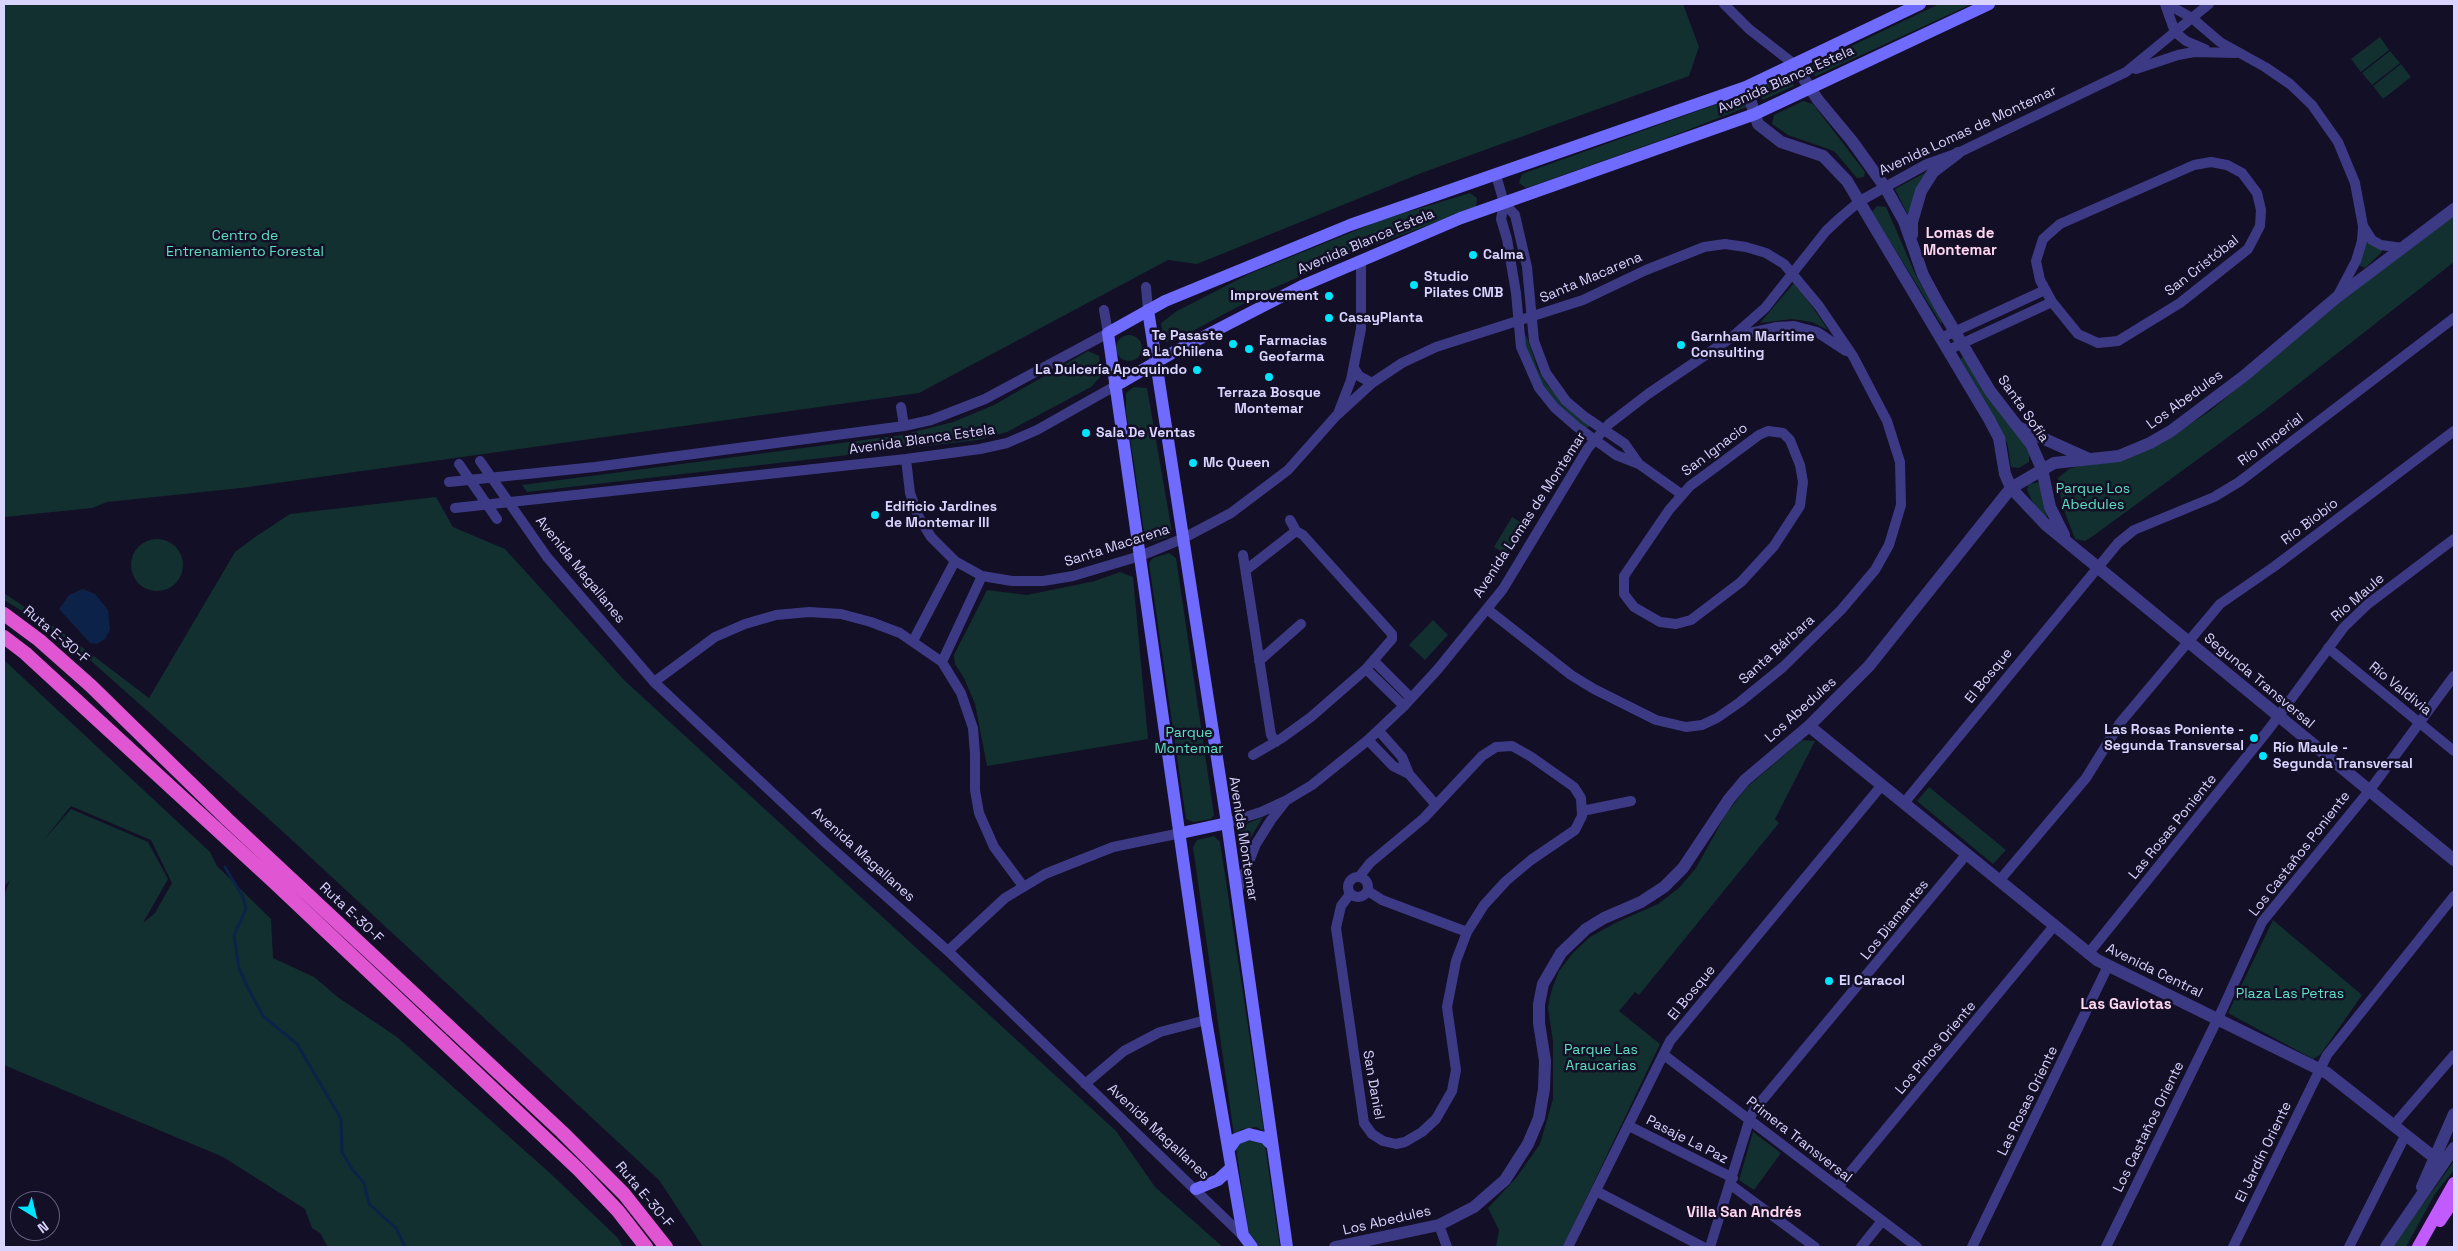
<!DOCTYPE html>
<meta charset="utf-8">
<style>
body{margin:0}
#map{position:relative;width:2458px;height:1251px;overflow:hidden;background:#130f26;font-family:"Space Grotesk",sans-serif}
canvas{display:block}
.frame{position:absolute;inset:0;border:5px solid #d9d4ff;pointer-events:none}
.north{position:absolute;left:10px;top:1191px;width:50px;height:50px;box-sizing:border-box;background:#130f26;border:1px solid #625e7d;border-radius:50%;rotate:144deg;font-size:14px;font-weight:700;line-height:20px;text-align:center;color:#d9d4ff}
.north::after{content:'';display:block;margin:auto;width:18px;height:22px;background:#00e5ff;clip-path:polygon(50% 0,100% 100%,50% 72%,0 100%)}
</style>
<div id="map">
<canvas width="2458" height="1251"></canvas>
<div class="frame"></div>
<div class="north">N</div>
</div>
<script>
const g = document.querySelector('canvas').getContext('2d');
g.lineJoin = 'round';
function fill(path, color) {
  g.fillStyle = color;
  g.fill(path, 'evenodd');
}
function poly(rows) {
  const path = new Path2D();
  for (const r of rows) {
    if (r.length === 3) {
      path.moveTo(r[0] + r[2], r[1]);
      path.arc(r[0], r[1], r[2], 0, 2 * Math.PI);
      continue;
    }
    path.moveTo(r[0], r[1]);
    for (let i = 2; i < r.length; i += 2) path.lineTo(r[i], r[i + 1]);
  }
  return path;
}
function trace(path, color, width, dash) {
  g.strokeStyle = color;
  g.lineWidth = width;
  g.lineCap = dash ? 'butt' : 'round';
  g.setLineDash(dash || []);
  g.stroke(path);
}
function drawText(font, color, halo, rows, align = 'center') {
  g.font = font + ' "Space Grotesk",sans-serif';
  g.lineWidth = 5;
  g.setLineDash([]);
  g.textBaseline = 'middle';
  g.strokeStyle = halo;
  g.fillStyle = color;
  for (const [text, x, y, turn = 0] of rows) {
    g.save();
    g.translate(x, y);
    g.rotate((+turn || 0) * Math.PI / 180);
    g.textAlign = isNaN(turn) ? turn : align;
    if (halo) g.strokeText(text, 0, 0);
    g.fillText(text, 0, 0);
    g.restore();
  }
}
const green = poly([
 [4,4,1683,4,1699,47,1689,76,1424,172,1197,264,1168,260,919,393,241,488,107,502,92,508,4,517],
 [1939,4,1972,4,1816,76,1812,74,1812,65],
 [2380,37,2389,50,2361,72,2351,59],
 [2390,51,2400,63,2372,85,2362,73],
 [2401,64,2411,77,2383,99,2373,86],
 [1791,73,1794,86,1763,100,1758,95,1760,86],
 [1742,95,1747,107,1667,138,1526,188,1519,183,1522,174],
 [1803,101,1813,104,1865,172,1864,177,1857,178,1834,151,1788,135,1772,124,1774,115],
 [1930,170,1910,219,1895,189],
 [1470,193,1477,198,1476,207,1351,254,1269,290,1174,341,1164,342,1161,323,1177,311,1249,274,1384,219],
 [1877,206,1886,207,1917,278,1942,321,1941,324,1872,212],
 [2454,216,2454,262,2265,410,2093,536,2085,541,2075,539,2062,505,2058,478,2069,469,2173,435,2210,411,2339,303],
 [2367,239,2382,248,2382,252,2365,268,2359,265],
 [1794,283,1811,305,1828,330,1812,322,1792,319,1760,323],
 [1526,335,1538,370,1546,383,1569,409,1589,425,1589,427,1586,428,1565,413,1542,385,1526,351,1524,337],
 [1129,348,13],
 [1088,351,1099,356,1101,376,1091,387,1007,432,978,440,527,492,522,485,902,435,953,422,994,405],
 [1964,356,2020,436,2029,454,2029,462,2019,468,2011,467,2008,446,1999,425,1960,359],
 [1134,387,1147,388,1172,532,1168,537,1151,542,1145,538,1126,411,1126,393],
 [2040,482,2047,516,2046,519,2035,507,2027,490,2029,484],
 [436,497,453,527,505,549,624,680,1116,1131,1155,1187,1223,1247,703,1247,659,1180,280,829,63,636,4,600,4,593,66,635,149,698,235,552,258,535,290,514],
 [1512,517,1525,525,1507,555,1494,547],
 [157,565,26],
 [1169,553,1176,558,1214,815,1211,819,1193,822,1186,819,1149,563,1153,558],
 [1120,572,1133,577,1148,739,987,766,975,704,964,678,955,664,954,655,987,590,1027,595,1095,581],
 [1433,620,1448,635,1425,660,1409,645],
 [4,660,210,852,217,866,271,919,273,958,314,977,339,998,397,1037,551,1174,618,1238,623,1247,328,1247,320,1233,312,1228,305,1209,223,1157,4,1065,4,896,10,880,4,887],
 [71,806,151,840,172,883,155,913,143,923,168,879,148,842,71,809,43,841],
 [1802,740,1815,741,1775,819,1779,823,1639,995,1635,992,1619,1011,1660,1044,1563,1247,1496,1247,1499,1230,1488,1208,1516,1178,1540,1144,1553,1099,1553,1042,1548,1007,1552,989,1559,971,1573,953,1590,937,1615,923,1658,904,1679,888,1696,868,1726,814,1747,787],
 [1929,787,2006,850,1993,864,1917,801],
 [1263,817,1248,842,1241,864,1237,828],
 [1214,836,1220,842,1264,1131,1256,1127,1242,1129,1234,1135,1193,847,1197,840],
 [2273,920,2362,995,2320,1055,2313,1059,2228,1013],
 [1753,1132,1781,1153,1754,1190,1739,1180],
 [1250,1139,1265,1145,1280,1247,1260,1247,1249,1234,1236,1148,1241,1143],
 [2454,1161,2454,1170,2435,1194,2406,1247,2392,1247]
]);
const water = poly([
 [83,589,95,594,108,610,110,630,105,639,97,644,90,643,59,609,69,595]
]);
const stream = poly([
 [225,867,243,897,246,909,234,935,239,969,250,992,263,1016,297,1044,341,1119,342,1152,352,1169,364,1183,369,1204,396,1228,405,1247]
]);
const minor = poly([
 [1724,4,1749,29,1794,64],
 [2165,4,2175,32,2186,41,2205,49],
 [2167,4,2192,18,2220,42,2265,67,2290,84,2312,105,2338,142,2355,183,2363,226,2362,241,2356,261,2338,295],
 [2136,69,2178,55,2194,52,2236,53],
 [2211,162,2227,165,2242,173,2257,193,2261,210,2260,226,2248,249,2180,303,2118,341,2098,343,2078,334,2052,302,2040,280,2036,261,2043,239,2060,224,2194,165,2211,162],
 [1496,175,1504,203,1515,215,1527,267,1534,341,1546,373,1566,401,1585,417,1625,444,1639,464],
 [1504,203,1501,219,1507,239,1516,293,1521,347,1539,388,1555,408,1577,427,1616,455,1639,464,1681,494],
 [2363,226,2372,240,2381,245,2402,248],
 [1146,287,1148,310],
 [1736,336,1777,327,1794,326,1817,332,1846,351],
 [1941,338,2045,290],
 [1948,350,2052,302],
 [1354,368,1359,376,1372,383],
 [901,407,904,426],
 [1339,411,1351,380,1361,329,1361,261],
 [1768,431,1783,433,1790,440,1800,465,1803,482,1800,506,1774,546,1741,582,1691,620,1676,624,1660,622,1634,607,1624,594,1624,576,1669,510,1690,486,1759,435,1768,431],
 [906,459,910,493,918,516,931,537,955,561,982,576,1012,581,1043,581,1073,576,1140,556,1182,539,1231,513,1288,470,1336,416,1372,383,1402,363,1436,347,1583,300,1646,270,1704,247,1725,244,1746,247,1766,253,1784,264,1819,306,1853,356,1887,421,1900,462,1901,505,1889,545,1875,570,1841,610,1783,667,1740,702,1717,718,1702,725,1686,727,1656,720,1594,689,1571,675,1487,609],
 [480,461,547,557,654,682,827,844,948,951,1243,1236],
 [459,464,497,519],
 [449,482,595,467,904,426,931,420,985,399,1108,333,1104,310],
 [455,508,906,459,980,449,1007,443,1037,430,1115,386],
 [1243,555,1271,735,1276,742],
 [1246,570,1296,531],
 [913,641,955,561],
 [2328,648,2454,751],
 [1259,661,1301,624],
 [1374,661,1411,698],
 [942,662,982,576],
 [1366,669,1404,706],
 [654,682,715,637,745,624,776,615,809,612,841,614,871,622,900,633,942,662,961,693,973,728,975,754,975,790,979,813,994,847,1023,886],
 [1379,731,1402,757,1409,774,1436,805],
 [1368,740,1393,766,1409,774],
 [1253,755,1282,738,1311,717,1366,669,1392,639,1392,634,1303,535,1296,531,1290,520],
 [1904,803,2118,543,2134,530,2214,497,2239,482,2454,318],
 [1582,811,1631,801],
 [1227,823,1261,812,1287,800,1312,785,1368,740,1404,706,1438,669,1503,589,1588,448,1609,424,1648,394,1732,337,1765,308,1826,231,1841,217,1860,201,1927,164,1958,153,2126,72,2209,4],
 [1358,887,10],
 [1999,881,2086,778,2120,723,2220,604,2275,566,2454,431],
 [1368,891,1382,900,1467,932],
 [1237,892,1256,844,1271,820,1285,802],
 [1350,894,1341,906,1336,928,1364,1123,1372,1134,1383,1141,1396,1144,1405,1142,1422,1132,1436,1119,1452,1091,1456,1070,1447,1007,1456,961,1467,932,1484,905,1506,881,1531,860,1575,830,1582,816,1581,798,1574,787,1530,756,1512,746,1496,747,1482,756,1424,818,1370,863,1359,877],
 [948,951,1005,898,1045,874,1113,847,1181,833],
 [2088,954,2269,729,2344,627,2368,604,2454,539],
 [1664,1055,1917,1247],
 [1085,1084,1124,1051,1139,1043,1160,1032,1206,1020],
 [1629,1126,1733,1178],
 [2393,1126,2454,1055],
 [1731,1185,1815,1247],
 [1838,1187,2054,926],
 [1596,1191,1703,1247],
 [1439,1225,1447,1247],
 [1568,1247,1670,1041,1882,785],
 [1710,1247,1750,1118,1754,1110,1966,855],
 [1861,1247,1882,1221],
 [1972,1247,2108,966],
 [2106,1247,2222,1010,2262,922,2369,791,2454,676],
 [2233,1247,2327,1055,2454,896],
 [2349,1247,2405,1136]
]);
const tertiary = poly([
 [1794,64,1818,100,1852,141,1885,187,1904,221,1923,275,1938,303,1990,391,2031,444,2042,469,2050,507,2064,535],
 [1746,87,1758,124,1781,142,1823,156,1847,181,1989,419,1999,438,2005,474,2011,488,2045,524,2454,860],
 [1912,235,1912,222,1921,191,1933,172,1958,153],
 [2020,428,2089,459],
 [1809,726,2097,960,2327,1073,2435,1158],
 [2422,1187,2454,1114],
 [1335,1247,1439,1225,1474,1207,1505,1180,1528,1144,1539,1118,1544,1089,1545,1061,1539,1023,1539,1004,1543,984,1561,953,1586,929,1604,918,1641,902,1664,887,1683,868,1729,799,1745,780,1809,726,1869,666,2011,488,2054,463,2119,456,2150,443,2171,431,2244,376,2336,298,2454,209],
 [2386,1247,2454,1148]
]);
const secondary = poly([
 [1148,310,1227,823,1287,1247],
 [1115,386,1172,353,1302,286,1461,218,1755,114,1989,4],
 [1181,833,1227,823],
 [1229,1149,1236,1139,1249,1134,1265,1138,1272,1145],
 [1196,1189,1218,1180,1231,1168],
 [1252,1247,1243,1235,1206,1020,1108,333,1165,301,1350,225,1746,87,1920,4]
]);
const primary = poly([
 [2440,1221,2454,1200],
 [2418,1247,2454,1183]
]);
const trunk = poly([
 [4,614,39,640,91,686,228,820,562,1132,624,1194,666,1247],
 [4,637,25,653,273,881,579,1170,618,1211,646,1247]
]);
const markers = [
 [1473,255,5,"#00e5ff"],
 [1414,285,5,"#00e5ff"],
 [1329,296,5,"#00e5ff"],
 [1329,318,5,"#00e5ff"],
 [1233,344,5,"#00e5ff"],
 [1681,345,5,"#00e5ff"],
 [1249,349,5,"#00e5ff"],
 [1197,370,5,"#00e5ff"],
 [1269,377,5,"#00e5ff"],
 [1086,433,5,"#00e5ff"],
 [1193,463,5,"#00e5ff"],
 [875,515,5,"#00e5ff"],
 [2254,738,5,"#00e5ff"],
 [2263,756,5,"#00e5ff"],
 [1829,981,5,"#00e5ff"]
];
const streetNames = [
 ["Avenida Blanca Estela",1786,80,-24],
 ["Avenida Lomas de Montemar",1968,131,-25],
 ["Avenida Blanca Estela",1366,242,-23],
 ["San Cristóbal",2202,266,-38],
 ["Santa Macarena",1591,278,-23],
 ["Los Abedules",2185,400,-36],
 ["Santa Sofía",2023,409,55],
 ["Avenida Blanca Estela",922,440,-8],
 ["Río Imperial",2271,440,-37],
 ["San Ignacio",1715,450,-37],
 ["Avenida Lomas de Montemar",1530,515,-57],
 ["Río Biobío",2310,522,-37],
 ["Santa Macarena",1117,546,-18],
 ["Avenida Magallanes",580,570,51],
 ["Río Maule",2358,598,-41],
 ["Ruta E-30-F",56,635,40],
 ["Santa Bárbara",1777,650,-42],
 ["El Bosque",1989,676,-51],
 ["Segunda Transversal",2259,681,40],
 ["Río Valdivia",2400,689,39],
 ["Los Abedules",1801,710,-42],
 ["Las Rosas Poniente",2173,827,-51],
 ["Avenida Montemar",1243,839,81],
 ["Los Castaños Poniente",2300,854,-52],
 ["Avenida Magallanes",863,855,42],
 ["Ruta E-30-F",351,913,43],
 ["Los Diamantes",1895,920,-51],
 ["Avenida Central",2154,971,26],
 ["El Bosque",1692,993,-51],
 ["Los Pinos Oriente",1936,1048,-50],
 ["San Daniel",1373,1085,80],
 ["Las Rosas Oriente",2028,1101,-64],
 ["Los Castaños Oriente",2149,1127,-64],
 ["Avenida Magallanes",1158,1132,43],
 ["Pasaje La Paz",1687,1140,27],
 ["Primera Transversal",1799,1140,38],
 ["El Jardín Oriente",2264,1152,-64],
 ["Ruta E-30-F",644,1195,50],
 ["Los Abedules",1387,1221,-13]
];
const parkNames = [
 ["Centro de",245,236],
 ["Entrenamiento Forestal",245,252],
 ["Parque Los",2093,489],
 ["Abedules",2093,505],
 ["Parque",1189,733],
 ["Montemar",1189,749],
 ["Plaza Las Petras",2290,994],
 ["Parque Las",1601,1050],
 ["Araucarias",1601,1066]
];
const poiNames = [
 ["Calma",1483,255],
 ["Studio",1424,277],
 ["Pilates CMB",1424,293],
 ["Improvement",1319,296,"right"],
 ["CasayPlanta",1339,318],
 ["Te Pasaste",1223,336,"right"],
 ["a La Chilena",1223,352,"right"],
 ["Garnham Maritime",1691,337],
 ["Consulting",1691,353],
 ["Farmacias",1259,341],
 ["Geofarma",1259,357],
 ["La Dulcería Apoquindo",1187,370,"right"],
 ["Terraza Bosque",1269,393,"center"],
 ["Montemar",1269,409,"center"],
 ["Sala De Ventas",1096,433],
 ["Mc Queen",1203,463],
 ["Edificio Jardines",885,507],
 ["de Montemar III",885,523],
 ["Las Rosas Poniente -",2244,730,"right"],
 ["Segunda Transversal",2244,746,"right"],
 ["Río Maule -",2273,748],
 ["Segunda Transversal",2273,764],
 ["El Caracol",1839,981]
];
const neighbourhoodNames = [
 ["Lomas de",1960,234],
 ["Montemar",1960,251],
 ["Las Gaviotas",2126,1005],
 ["Villa San Andrés",1744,1213]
];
fill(green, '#12302f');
fill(water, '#0c2248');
trace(stream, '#0c2248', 3);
trace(minor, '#3d3a85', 10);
trace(tertiary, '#3d3a85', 12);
trace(secondary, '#6f6bff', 12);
trace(primary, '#c25bff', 12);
trace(trunk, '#e055d1', 14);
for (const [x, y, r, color] of markers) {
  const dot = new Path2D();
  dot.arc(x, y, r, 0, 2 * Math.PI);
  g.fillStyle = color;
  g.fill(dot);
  trace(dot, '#130f26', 2);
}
drawText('14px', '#d9d4ff', '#130f26', streetNames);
drawText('14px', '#5fe0c0', '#130f26', parkNames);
drawText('bold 14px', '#d9d4ff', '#130f26', poiNames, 'left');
drawText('bold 15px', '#ffd6f0', '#130f26', neighbourhoodNames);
</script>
